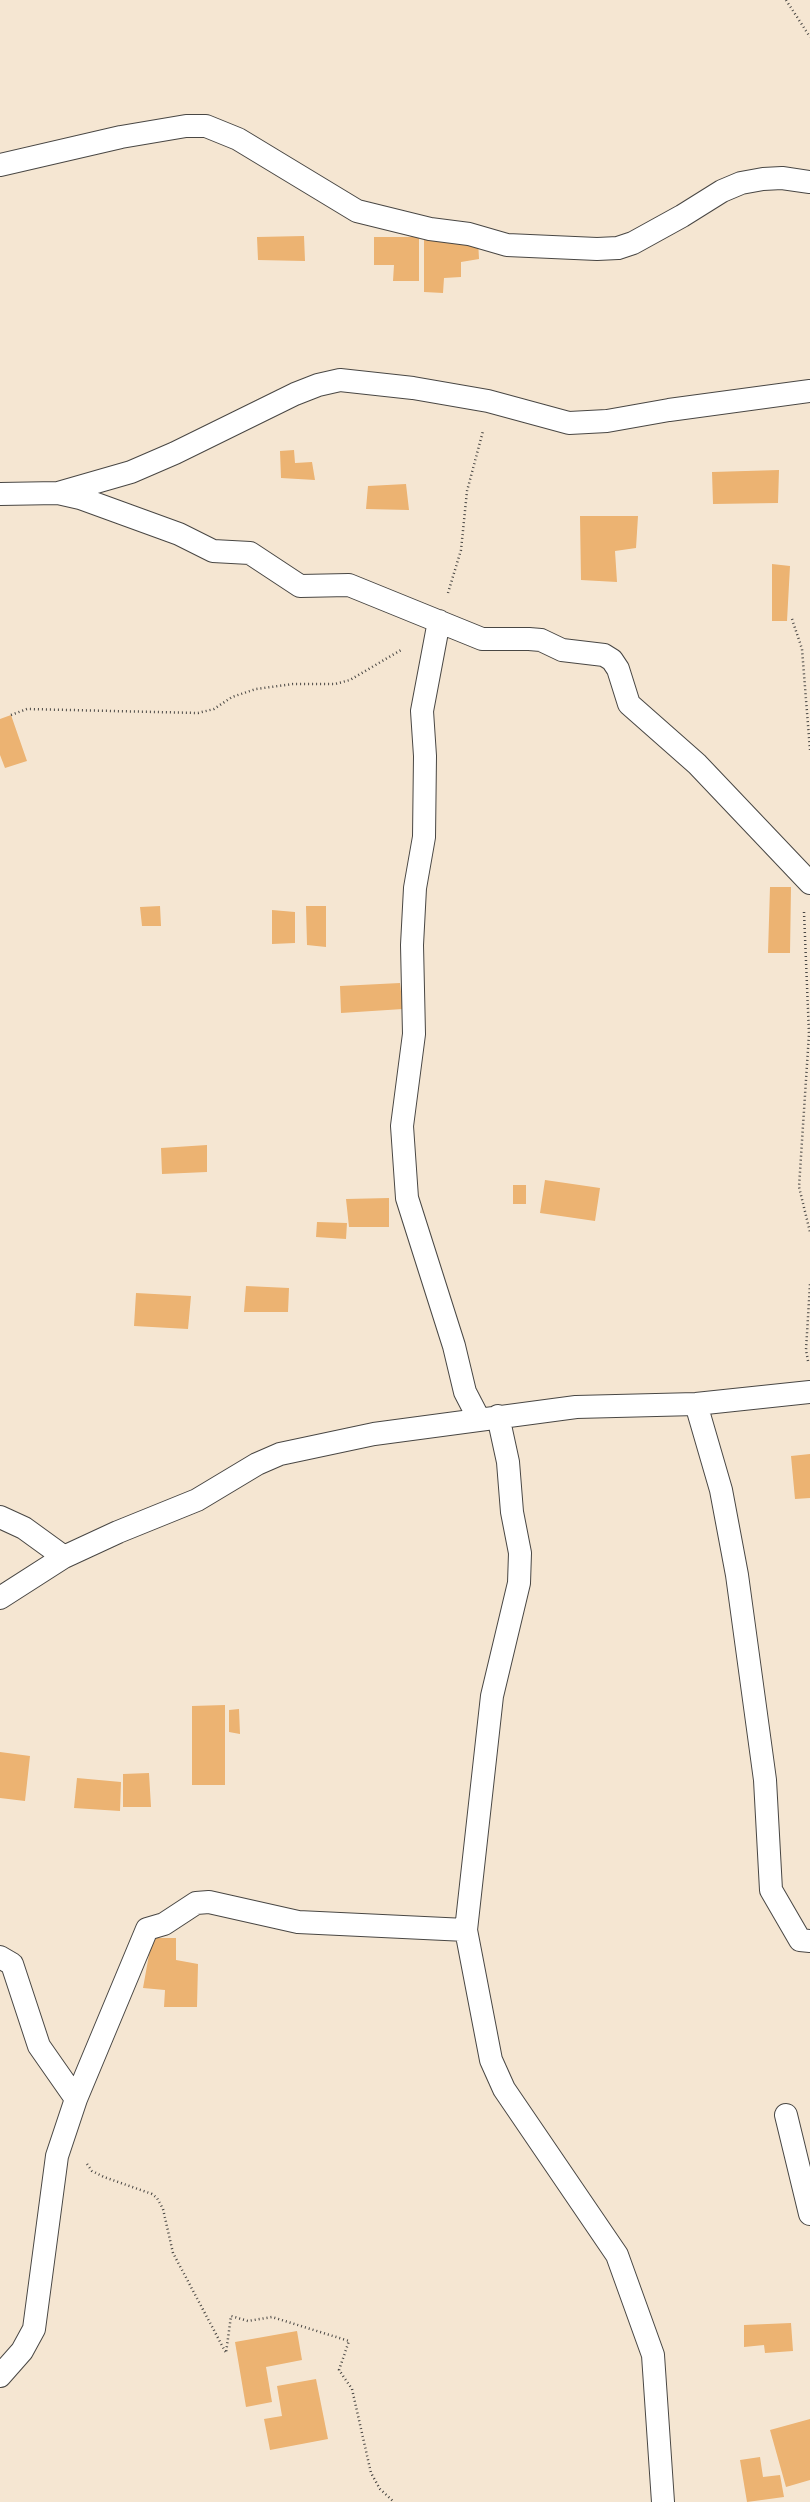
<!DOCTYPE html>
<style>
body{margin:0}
canvas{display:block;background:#f5e6d2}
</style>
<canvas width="810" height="2502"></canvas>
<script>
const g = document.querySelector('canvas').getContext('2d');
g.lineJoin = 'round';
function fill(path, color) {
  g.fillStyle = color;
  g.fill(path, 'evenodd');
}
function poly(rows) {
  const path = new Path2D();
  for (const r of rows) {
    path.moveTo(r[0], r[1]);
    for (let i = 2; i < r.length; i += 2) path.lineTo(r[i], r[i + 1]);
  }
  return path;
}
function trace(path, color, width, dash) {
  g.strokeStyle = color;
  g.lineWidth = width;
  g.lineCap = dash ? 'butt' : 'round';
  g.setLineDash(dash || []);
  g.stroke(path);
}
const building = poly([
 [304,236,305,261,258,260,257,237],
 [374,237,419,237,419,281,393,281,394,265,374,265],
 [424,239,478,240,479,259,461,262,461,277,444,278,443,293,424,292],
 [294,450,295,463,312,462,315,480,281,478,280,451],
 [779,470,778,503,713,504,712,472],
 [406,484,409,510,366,509,368,486],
 [580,516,638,516,636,548,615,551,617,582,581,580],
 [772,564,790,566,787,621,772,621],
 [11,715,27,761,5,768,0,755,0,719],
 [770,887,791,887,790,953,768,953],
 [160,906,161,926,142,926,140,907],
 [306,906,326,906,326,947,307,945],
 [272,910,295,912,295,943,272,944],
 [400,983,403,1009,341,1013,340,986],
 [207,1145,207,1172,162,1174,161,1148],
 [545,1180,600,1188,595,1221,540,1213],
 [513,1185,526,1185,526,1204,513,1204],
 [389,1198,389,1227,349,1227,346,1199],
 [317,1222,347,1223,346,1239,316,1237],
 [246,1286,289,1288,288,1312,244,1312],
 [136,1293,191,1296,188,1329,134,1326],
 [810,1454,810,1498,795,1499,791,1456],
 [225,1705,225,1785,192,1785,192,1706],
 [239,1709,240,1734,229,1732,229,1710],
 [0,1752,30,1756,25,1801,0,1798],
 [149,1773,151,1807,123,1807,123,1774],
 [77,1778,121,1782,120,1811,74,1808],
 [152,1938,176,1938,176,1960,198,1964,197,2007,164,2007,165,1990,143,1988],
 [791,2323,793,2351,765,2353,764,2345,744,2347,744,2325],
 [297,2331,302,2360,266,2367,272,2402,246,2407,235,2342],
 [316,2379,328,2439,270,2450,264,2419,282,2416,277,2386],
 [810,2419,810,2480,786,2487,770,2430],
 [760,2457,763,2477,780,2475,784,2497,747,2502,740,2460]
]);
const path = poly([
 [786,0,810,37],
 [448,593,461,550,467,491,483,431],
 [792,619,802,649,810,750],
 [11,715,27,709,198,713,214,709,232,697,256,689,293,684,335,684,350,680,401,650],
 [804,912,809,1034,799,1187,810,1232],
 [808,1361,806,1350,810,1284],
 [87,2164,92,2171,104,2177,152,2194,157,2198,163,2209,173,2253,226,2353,231,2316,248,2321,272,2317,349,2341,339,2370,352,2389,371,2473,380,2489,394,2502]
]);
const street = poly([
 [0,165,121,137,186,126,206,126,238,139,357,211,430,229,469,234,507,245,597,249,618,248,633,243,682,216,722,191,741,183,763,179,782,178,810,182],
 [58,493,80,498,179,534,213,551,250,553,300,586,349,585,482,639,529,639,541,640,562,650,604,655,612,660,618,669,629,704,697,764,810,883],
 [0,494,58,493,131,472,175,453,295,394,318,385,340,380,413,388,488,401,569,423,607,421,669,410,810,391],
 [439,621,422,711,425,756,424,837,415,888,412,945,414,1034,402,1126,407,1198,454,1346,465,1392,479,1419],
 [696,1404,721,1490,737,1575,765,1780,771,1890,800,1940,810,1941],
 [498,1416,508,1462,512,1512,520,1553,519,1583,492,1696,466,1930,491,2060,504,2089,617,2255,653,2355,663,2502],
 [0,1517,24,1528,64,1557],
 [0,1598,64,1557,118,1532,197,1500,257,1464,280,1454,374,1434,576,1407,696,1404,810,1392],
 [0,1957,12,1964,39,2046,76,2099],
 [786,2115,810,2214],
 [0,2376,22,2351,34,2329,57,2156,76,2099,147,1929,164,1924,196,1903,209,1902,298,1922,466,1930]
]);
fill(building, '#ecb372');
trace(street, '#494744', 24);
trace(path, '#494744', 2.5, [1, 3]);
trace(street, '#fff', 22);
</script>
